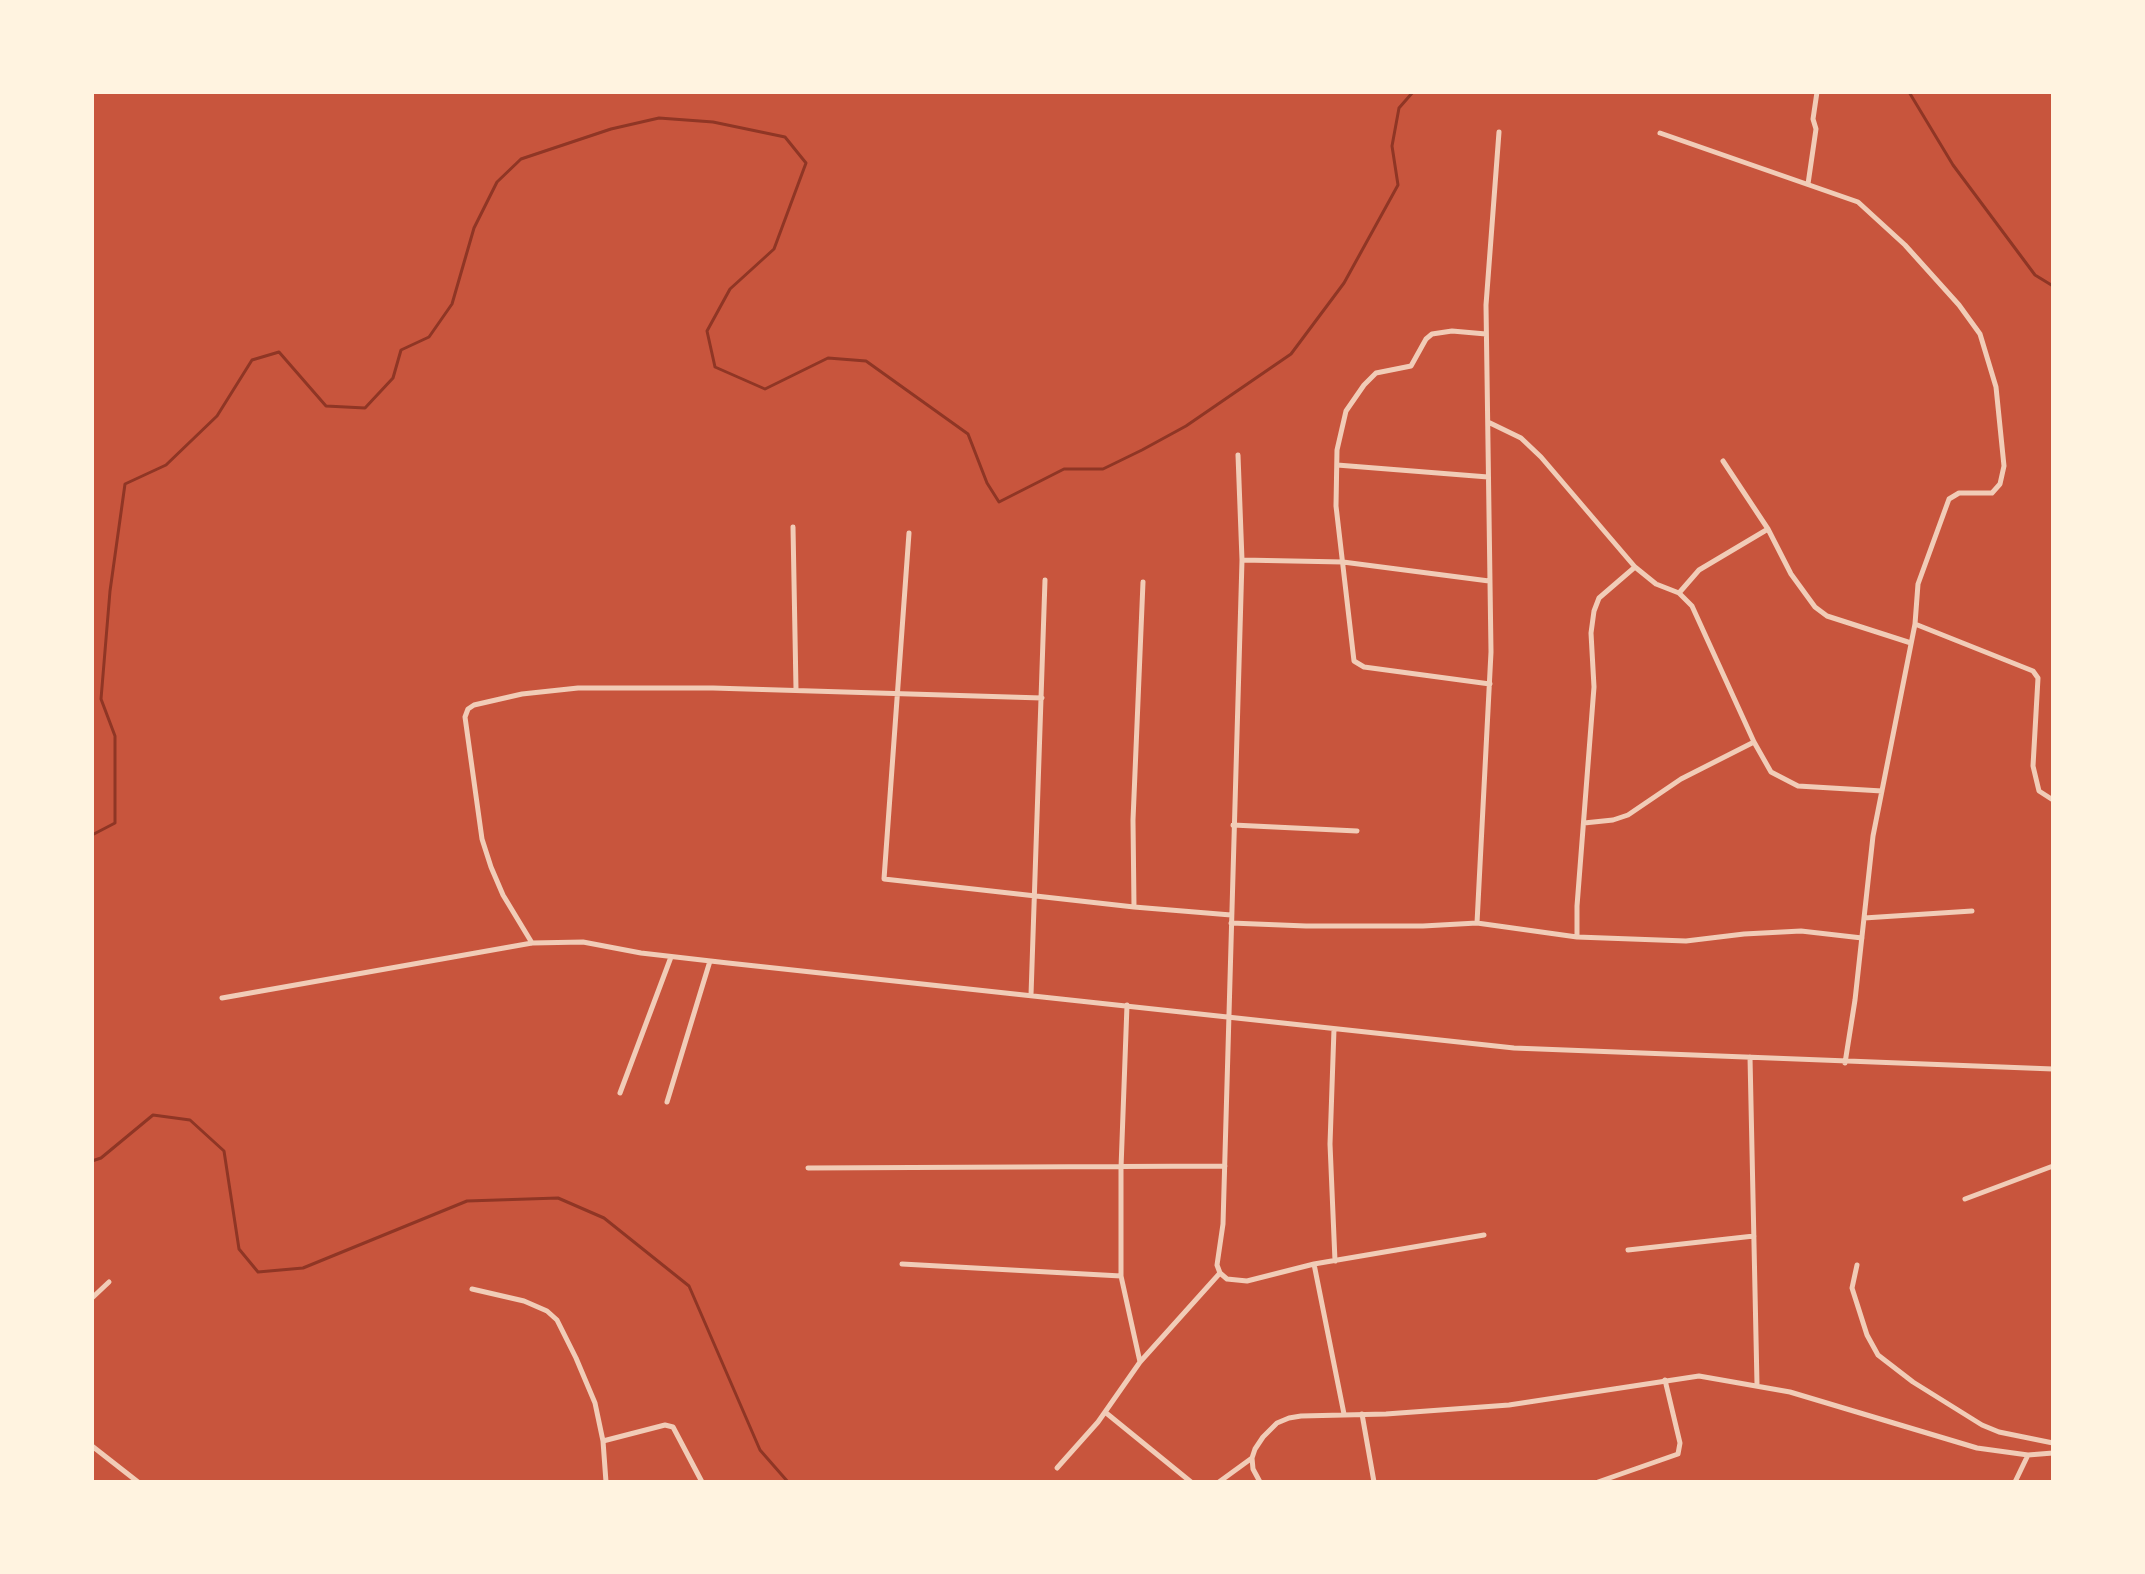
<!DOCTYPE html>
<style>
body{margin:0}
#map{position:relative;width:2145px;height:1574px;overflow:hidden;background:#c8553d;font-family:"Exo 2",sans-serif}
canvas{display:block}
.frame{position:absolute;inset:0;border:94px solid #fff3e0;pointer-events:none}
</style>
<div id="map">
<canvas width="2145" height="1574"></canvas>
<div class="frame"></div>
</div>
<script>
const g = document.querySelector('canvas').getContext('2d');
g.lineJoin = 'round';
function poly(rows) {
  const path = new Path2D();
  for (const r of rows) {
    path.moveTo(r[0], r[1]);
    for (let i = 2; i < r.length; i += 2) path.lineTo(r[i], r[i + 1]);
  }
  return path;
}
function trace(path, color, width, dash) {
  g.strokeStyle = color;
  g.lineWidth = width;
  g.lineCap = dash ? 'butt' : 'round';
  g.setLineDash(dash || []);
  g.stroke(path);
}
const stream = poly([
 [1909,92,1953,165,2035,275,2053,286],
 [92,835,115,823,115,736,101,699,110,591,125,484,166,465,217,416,252,360,279,352,326,406,365,408,393,378,401,350,429,337,452,304,474,228,497,182,521,159,611,129,659,118,713,122,785,137,806,163,774,249,730,289,707,331,715,367,765,389,828,358,866,361,968,434,987,483,999,502,1064,469,1103,469,1142,450,1186,426,1291,354,1344,283,1398,185,1392,146,1399,108,1413,92],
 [92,1161,101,1158,153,1115,190,1120,224,1151,239,1249,258,1272,303,1268,467,1201,558,1198,604,1218,689,1286,760,1450,788,1482]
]);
const minor = poly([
 [1660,133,1858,202,1905,245,1959,305,1980,334,1996,387,2004,466,2000,484,1992,493,1959,493,1949,499,1918,584,1915,624,1873,836,1855,1000,1845,1063],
 [1808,184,1816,129,1813,119,1817,92],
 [1486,334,1452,331,1432,334,1426,339,1411,366,1376,373,1364,385,1346,411,1337,450,1336,506,1354,661,1364,667,1490,684],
 [1488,422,1521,438,1541,457,1635,567,1656,584,1679,593,1692,606,1754,742,1771,772,1798,786,1882,791],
 [1238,455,1242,560,1223,1224,1217,1265,1220,1273,1227,1279,1247,1281,1314,1264,1484,1235],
 [1723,461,1768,529,1791,574,1815,607,1827,616,1911,643],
 [1337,465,1488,477],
 [793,527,796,689],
 [909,533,884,879,1134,907,1231,915],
 [1242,560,1343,562,1489,581],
 [1635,567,1599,598,1594,611,1591,633,1594,687,1577,906,1577,937,1686,941,1744,934,1801,931,1862,938],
 [1679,593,1699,570,1768,529],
 [1915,624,2033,671,2038,678,2033,766,2039,791,2053,800],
 [1584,823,1613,820,1628,815,1681,779,1754,742],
 [1233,825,1357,831],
 [1134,907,1133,820,1143,582],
 [1864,918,1972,911],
 [1231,923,1306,926,1423,926,1477,923,1491,652,1486,305,1499,132],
 [1477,923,1577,937],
 [532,943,503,895,491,867,482,839,465,717,468,709,474,705,522,694,578,688,713,688,1042,698],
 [1031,995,1045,580],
 [222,998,532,943,583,942,641,953,728,963,1514,1048,2053,1069],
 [1127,1005,1121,1168,1121,1276,1140,1362],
 [1334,1029,1330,1144,1335,1261],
 [1750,1057,1757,1384],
 [620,1093,671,957],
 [667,1102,710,961],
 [808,1168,1225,1166],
 [1965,1199,2053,1166],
 [1628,1250,1754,1236],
 [902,1264,1121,1276],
 [1314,1264,1344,1414],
 [1857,1265,1852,1288,1867,1335,1878,1355,1913,1382,1982,1425,1999,1432,2053,1443],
 [472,1289,524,1301,547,1311,557,1320,576,1358,595,1403,603,1441,606,1482],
 [92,1298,109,1282],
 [1105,1412,1191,1482],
 [1362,1414,1374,1482],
 [603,1441,665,1425,673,1427,702,1482],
 [92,1446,138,1482],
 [1057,1468,1098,1422,1140,1362,1220,1273],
 [1219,1482,1252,1458],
 [1260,1482,1253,1469,1252,1458,1255,1449,1263,1437,1277,1423,1289,1418,1301,1416,1386,1414,1509,1405,1699,1376,1790,1392,1977,1448,2028,1455,2053,1453],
 [1598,1482,1678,1454,1680,1443,1665,1380],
 [2015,1482,2028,1455]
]);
trace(stream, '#8f3625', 3);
trace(minor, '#f1ccb7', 5);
</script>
